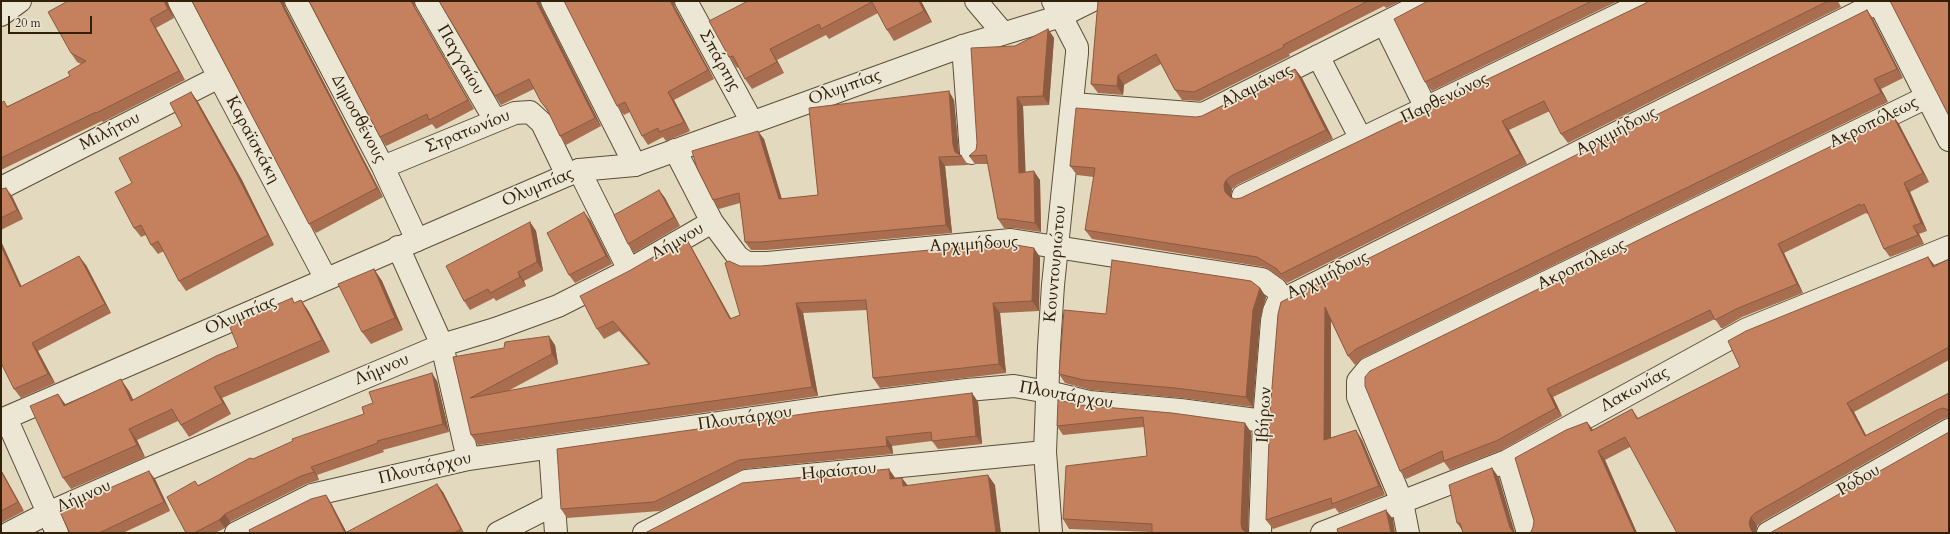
<!DOCTYPE html>
<meta charset="utf-8">
<style>
body{margin:0}
#map{position:relative;width:1950px;height:534px;overflow:hidden;background:#e2d9bf;font-family:Cardo,serif}
canvas{display:block}
.frame{position:absolute;inset:0;border:2px solid #322009;pointer-events:none}
.scale{position:absolute;left:8px;top:16px;width:84px;height:18px;box-sizing:border-box;border:2px solid #322009;border-top:0;padding-left:5px;font-size:12px;line-height:14px;white-space:nowrap;color:#322009;-webkit-text-stroke:3px #ece6d5;paint-order:stroke}
</style>
<div id="map">
<canvas width="1950" height="534"></canvas>
<div class="frame"></div>
<div class="scale">20 m</div>
</div>
<script>
const g = document.querySelector('canvas').getContext('2d');
g.lineJoin = 'round';
function poly(rows) {
  const path = new Path2D();
  for (const r of rows) {
    path.moveTo(r[0], r[1]);
    for (let i = 2; i < r.length; i += 2) path.lineTo(r[i], r[i + 1]);
  }
  return path;
}
function trace(path, color, width, dash) {
  g.strokeStyle = color;
  g.lineWidth = width;
  g.lineCap = dash ? 'butt' : 'round';
  g.setLineDash(dash || []);
  g.stroke(path);
}
function fill(path, color) {
  g.fillStyle = color;
  g.fill(path, 'evenodd');
}
function drawText(font, color, halo, rows, align = 'center') {
  g.font = font + ' Cardo,serif';
  g.lineWidth = 3.5;
  g.setLineDash([]);
  g.textBaseline = 'middle';
  g.strokeStyle = halo;
  g.fillStyle = color;
  for (const [text, x, y, turn = 0] of rows) {
    g.save();
    g.translate(x, y);
    g.rotate((+turn || 0) * Math.PI / 180);
    g.textAlign = isNaN(turn) ? turn : align;
    if (halo) g.strokeText(text, 0, 0);
    g.fillText(text, 0, 0);
    g.restore();
  }
}
const minor = poly([
 [179,1,326,279],
 [296,1,383,167,417,240],
 [426,1,495,120],
 [552,1,635,165],
 [686,1,752,122],
 [976,1,1003,33],
 [1053,1,1061,16,1091,1],
 [1878,1,1949,140],
 [1,15,20,1],
 [1384,23,1426,108],
 [963,46,971,153],
 [1318,56,1361,139],
 [1073,104,1203,114,1428,1],
 [675,150,712,222,738,257,747,263,768,263,1011,240,1262,279,1276,289,1282,300],
 [383,167,515,113,530,112,542,123,567,175],
 [579,170,629,270],
 [1,188,219,77],
 [1243,196,1647,1],
 [398,247,442,345,468,459],
 [550,448,556,533],
 [1507,461,1528,533],
 [9,533,48,513,143,471,442,345,495,329,558,306,629,270,712,222],
 [236,533,312,495,468,459,845,405,967,390,1014,386,1048,392,1089,402,1180,410,1264,421],
 [498,533,553,505],
 [644,533,746,481,1045,452],
 [1260,533,1264,421,1272,321,1274,311,1278,302,1881,1],
 [1322,533,1507,461,1747,329,1949,247],
 [1408,533,1402,502,1358,397,1358,381,1368,369,1927,97],
 [1768,533,1949,430]
]);
const tertiary = poly([
 [6,418,57,533],
 [1,420,579,170,635,165,963,46,1061,16,1077,47,1077,53,1053,285,1049,347,1045,452,1051,533]
]);
const wall = poly([
 [68,1,167,1,174,18,156,28,185,80,103,122,102,121,1,170,1,103,8,106,70,76,81,64,77,62,71,53],
 [192,1,284,1,285,7,383,197,316,233,309,224],
 [309,1,414,1,415,7,474,109,436,129,432,124,386,146,380,137],
 [748,1,921,1,932,22,894,41,887,30,878,13,829,39,826,35,777,60,784,73,752,89,745,79,739,67,737,68,729,57],
 [1098,1,1401,1,1386,8,1384,6,1289,54,1290,56,1200,101,1182,100,1175,90,1161,64,1124,85,1123,95,1098,93,1091,84],
 [1428,1,1618,1,1432,91,1425,82],
 [1647,1,1838,1,1841,7,1568,143,1561,134,1550,111,1509,130,1527,164,1287,283,1283,279,1264,267,1092,239,1085,230,1094,177,1077,175,1070,166,1196,117,1202,116,1295,69,1302,78,1333,139,1237,185,1232,189,1231,195,1231,198,1235,199,1241,198,1646,3],
 [541,6,601,126,566,145,560,136,549,113,541,102,534,89,501,105,495,96],
 [675,7,714,79,674,100,690,131,686,133,666,141,663,137,648,145,642,136,630,112,624,115,617,106],
 [1867,10,1873,19,1903,78,1881,89,1888,102,1363,358,1355,365,1348,356,1331,321,1331,438,1362,440,1385,495,1339,513,1335,508,1273,529,1266,520,1278,314],
 [1048,29,1054,38,1049,105,1023,106,1025,172,1040,180,1041,232,1013,228,1004,228,998,219,988,164,975,164,969,156,976,150],
 [191,92,198,102,242,180,274,245,186,291,179,281,164,251,158,254,151,245,146,235,141,237,134,228,132,183,182,126],
 [954,100,959,154,962,156,968,165,945,166,952,233,767,250,751,250,745,242,740,203,719,209,713,200,764,139,782,199,818,195],
 [1893,116,1899,124,1929,182,1910,192,1927,231,1919,234,1924,244,1890,257,1884,249,1869,213,1867,214,1866,213,1784,253,1803,293,1742,317,1723,328,1721,328,1715,319,1553,397,1562,416,1502,450,1450,470,1444,462,1406,479,1400,471],
 [1,189,12,196,23,219,1,230],
 [659,190,665,198,680,226,634,253,628,244],
 [590,220,612,264,575,283,569,275],
 [530,222,536,231,543,271,524,281,526,286,496,301,494,298,470,310,464,301],
 [692,248,731,319,740,315,740,266,761,266,1040,257,1039,311,1000,313,1006,373,880,388,873,378,867,310,803,313,818,396,478,445,471,435,453,357,555,345,558,364,508,391,649,365,619,331,604,339,597,329],
 [1928,257,1935,266,1949,259,1949,360,1854,412,1866,435,1949,393,1949,418,1943,419,1762,522,1757,526,1756,533,1630,447,1605,460,1637,533,1529,533,1531,532,1593,430,1632,409,1638,418,1740,367],
 [86,265,111,313,38,351,55,383,21,398,14,389,22,286],
 [374,269,382,281,403,330,371,344,362,332],
 [1260,288,1266,297,1260,320,1253,407,1181,398,1091,390,1065,383,1059,374,1106,314],
 [301,300,309,312,330,352,222,398,231,414,189,437,178,421,137,440,145,457,71,489,63,478,129,391,133,400,238,347,295,303],
 [437,381,449,432,383,450,384,452,317,475,319,480,306,484,230,522,225,528,215,533,186,533,198,485,253,459,364,414],
 [972,393,978,402,982,444,938,449,932,441,892,446,893,454,745,469,660,511,567,518,561,509],
 [1081,405,1251,432,1248,533,1152,533,1152,532,1069,529,1063,519,1147,456,1144,427,1063,435,1057,426],
 [1492,468,1499,478,1462,530,1457,523],
 [1,470,4,475,24,511,1,523],
 [155,479,170,511,123,533,70,533],
 [443,492,464,533,250,533,326,495,331,503,346,532]
]);
const shadedWall = poly([
 [164,1,167,1,174,18,168,9],
 [280,1,284,1,285,7,383,197,377,188],
 [411,1,414,1,415,7,474,109,468,100],
 [536,1,540,1,541,6,601,126,595,118],
 [670,1,674,1,675,7,714,79,708,70],
 [919,1,921,1,932,22,924,11],
 [1867,10,1873,19,1903,78,1897,69],
 [150,19,156,28,185,80,179,71],
 [1048,29,1054,38,1049,105,1043,96],
 [770,49,777,60,784,73,777,62],
 [1295,69,1302,78,1333,139,1326,130],
 [1118,75,1124,85,1123,95,1117,86],
 [1874,79,1881,89,1888,102,1881,93],
 [949,91,954,100,959,154,955,152,953,145],
 [191,92,198,102,242,180,274,245,268,235],
 [668,92,674,100,690,131,684,122],
 [1017,97,1023,106,1026,182,1019,173],
 [1893,116,1899,124,1929,182,1923,173],
 [1502,121,1509,130,1527,164,1520,154],
 [758,131,764,139,784,207,779,199],
 [939,157,945,166,952,233,946,225],
 [1034,171,1040,180,1041,232,1035,223],
 [1226,180,1232,189,1231,195,1232,201,1225,192,1224,185],
 [1904,183,1910,192,1927,231,1921,223],
 [6,188,12,196,23,219,17,210],
 [659,190,665,198,680,226,674,217],
 [584,212,590,220,612,264,606,256],
 [530,222,536,231,543,271,537,262],
 [1913,226,1919,234,1924,244,1918,235],
 [686,238,692,248,737,329,730,319],
 [1,241,26,296,20,287,1,246],
 [1778,244,1784,253,1803,293,1797,284],
 [1034,248,1040,257,1039,311,1032,301],
 [79,256,86,265,111,313,105,304],
 [1928,257,1935,266,1933,267],
 [374,269,382,281,403,330,395,318],
 [518,272,524,281,526,286,520,277],
 [1260,288,1266,297,1260,320,1253,407,1246,397,1253,310],
 [301,300,309,312,330,352,322,340],
 [796,303,803,313,818,396,812,387],
 [993,303,1000,313,1006,373,999,364],
 [1325,307,1331,316,1331,450,1324,440],
 [549,336,555,345,558,364,552,354],
 [32,343,38,351,55,383,48,374],
 [432,373,437,381,449,432,443,424],
 [121,379,129,391,139,412,131,401],
 [214,387,222,398,231,414,223,403],
 [1547,389,1553,397,1562,416,1556,408],
 [972,393,978,402,982,444,976,436],
 [58,394,66,405,64,406],
 [1847,403,1854,412,1871,445,1865,436],
 [1587,422,1594,431,1591,431],
 [1245,423,1251,432,1248,533,1245,533,1242,529,1241,523],
 [129,429,137,440,145,457,137,445],
 [1356,430,1362,440,1385,495,1379,486],
 [886,437,892,446,893,454,887,446],
 [1598,451,1605,460,1637,533,1635,533],
 [311,467,317,475,319,480,314,472],
 [1492,468,1499,478,1515,533,1513,533,1510,528],
 [889,469,896,479,890,479],
 [1,470,4,475,24,511,18,502,1,471],
 [149,471,155,479,170,511,164,502],
 [988,475,995,485,1001,533,996,533],
 [902,478,910,488,903,486],
 [437,484,443,492,464,533,461,529],
 [326,495,331,503,347,533,345,533],
 [1386,510,1393,519,1395,533,1391,533],
 [225,514,230,522,225,528,219,520],
 [1751,517,1757,526,1756,533,1753,533,1751,530,1749,523]
]);
const building = poly([
 [68,1,164,1,168,9,150,19,179,71,96,113,96,112,1,158,1,103,4,101,7,107,70,76,68,72,86,61,71,53,48,12,68,1],
 [192,1,280,1,377,188,309,224,192,1],
 [309,1,411,1,468,100,429,120,427,114,380,137,309,1],
 [439,1,536,1,595,118,560,136,547,109,541,102,529,79,495,96,439,1],
 [564,1,670,1,708,70,668,92,684,122,680,124,659,132,658,128,642,136,625,102,617,106,564,1],
 [748,1,919,1,924,11,887,30,872,2,821,29,819,24,770,49,777,62,745,79,733,56,729,57,709,21,748,1],
 [1098,1,1368,1,1283,45,1284,47,1194,92,1175,90,1156,54,1118,75,1117,86,1091,84,1098,1],
 [1428,1,1592,1,1425,82,1394,19,1428,1],
 [1647,1,1828,1,1561,134,1544,101,1502,121,1520,154,1281,274,1277,269,1257,257,1085,230,1095,168,1070,166,1076,108,1196,117,1202,116,1295,69,1326,130,1231,176,1226,180,1224,185,1225,192,1230,197,1235,199,1241,198,1646,3,1647,1],
 [1890,1,1949,1,1949,116,1890,1],
 [1867,10,1897,69,1874,79,1881,93,1356,349,1348,356,1325,307,1324,440,1356,430,1379,486,1332,504,1331,498,1266,520,1270,412,1278,314,1281,302,1867,10],
 [1048,29,1043,96,1017,97,1019,173,1034,171,1035,223,1007,219,998,219,986,155,969,156,976,150,977,143,971,48,1015,46,1048,29],
 [949,91,953,145,955,152,962,156,939,157,946,225,761,242,745,242,739,193,713,200,697,168,692,151,758,131,779,199,818,195,809,108,949,91],
 [191,92,235,171,268,235,179,281,158,241,151,245,141,225,134,228,115,192,132,183,119,158,182,126,170,103,191,92],
 [1893,116,1923,173,1904,183,1921,223,1913,226,1918,235,1884,249,1864,204,1861,206,1860,204,1778,244,1797,284,1736,309,1717,319,1715,320,1710,310,1547,389,1556,408,1496,441,1444,461,1442,451,1400,471,1365,386,1365,377,1370,371,1893,116],
 [6,188,17,210,1,218,1,189,6,188],
 [659,190,674,217,628,244,614,215,659,190],
 [584,212,606,256,569,275,547,233,584,212],
 [530,222,537,262,518,272,520,277,490,293,488,289,464,301,446,266,530,222],
 [686,238,730,319,740,315,725,263,729,261,740,266,761,266,1004,243,1034,248,1032,301,993,303,999,364,873,378,866,300,796,303,812,387,471,435,453,357,504,348,505,342,549,336,552,354,470,398,650,364,613,321,597,329,580,296,629,271,686,238],
 [1,246,20,287,79,256,105,304,32,343,48,374,14,389,1,363,1,246],
 [1928,257,1933,267,1949,259,1949,347,1847,403,1865,436,1949,393,1949,410,1943,408,1937,410,1755,513,1751,517,1749,523,1751,530,1754,533,1677,533,1625,437,1598,451,1635,533,1529,533,1531,532,1533,527,1534,521,1515,458,1566,430,1587,422,1591,431,1632,409,1637,419,1740,367,1728,341,1746,331,1928,257],
 [1112,260,1251,281,1260,288,1253,310,1246,397,1175,388,1084,380,1059,374,1064,310,1106,314,1112,260],
 [374,269,395,318,362,332,338,284,374,269],
 [292,298,294,303,301,300,322,340,214,387,223,403,181,425,172,409,129,429,137,445,63,478,30,406,58,394,64,406,121,379,131,401,216,356,238,347,229,325,292,298],
 [432,373,443,424,377,441,378,443,311,467,314,472,301,476,225,514,219,520,194,533,186,533,167,497,195,481,198,486,250,458,253,459,293,441,292,439,364,414,362,407,373,403,369,392,432,373],
 [972,393,976,436,932,441,931,432,886,437,887,446,739,460,654,502,561,509,557,449,817,412,972,393],
 [1058,400,1081,405,1172,413,1245,423,1241,523,1242,529,1246,533,1152,533,1152,524,1063,519,1066,466,1147,456,1143,417,1057,426,1058,400],
 [1949,431,1949,533,1770,533,1949,432,1949,431],
 [1492,468,1510,528,1514,533,1463,533,1460,523,1457,523,1449,485,1492,468],
 [889,469,890,479,902,478,903,486,988,475,996,533,645,533,742,483,889,469],
 [1,471,18,502,1,511,1,471],
 [149,471,164,502,99,533,70,533,59,510,149,471],
 [437,484,461,529,454,533,250,533,249,530,311,499,326,495,345,533,437,484],
 [1386,510,1391,533,1338,533,1337,529,1386,510]
]);
const streetNames = [
 ["Παγγαίου",460,60,60],
 ["Σπάρτης",719,61,61],
 ["Αλαμάνας",1257,87,-27],
 ["Ολυμπίας",845,88,-20],
 ["Παρθενώνος",1445,99,-26],
 ["Δημοσθένους",358,119,62],
 ["Ακροπόλεως",1874,123,-26],
 ["Μιλήτου",110,132,-27],
 ["Στρατωνίου",468,132,-22],
 ["Αρχιμήδους",1617,132,-27],
 ["Καραϊσκάκη",252,140,62],
 ["Ολυμπίας",538,188,-23],
 ["Λήμνου",678,242,-30],
 ["Αρχιμήδους",974,245,-3],
 ["Κουντουριώτου",1056,264,-85],
 ["Ακροπόλεως",1582,265,-26],
 ["Αρχιμήδους",1328,276,-26],
 ["Ολυμπίας",241,316,-23],
 ["Λήμνου",382,370,-23],
 ["Λακωνίας",1635,390,-29],
 ["Πλουτάρχου",1066,396,10],
 ["Ιβήρων",1265,415,-87],
 ["Πλουτάρχου",745,419,-8],
 ["Πλουτάρχου",425,469,-13],
 ["Ηφαίστου",839,472,-5],
 ["Ρόδου",1859,481,-30],
 ["Λήμνου",84,497,-24]
];
trace(minor, '#5e4e36', 24);
trace(tertiary, '#5e4e36', 24);
trace(minor, '#ece6d5', 22);
trace(tertiary, '#ece6d5', 22);
fill(wall, '#a96e50');
fill(shadedWall, '#8a5a41');
fill(building, '#c5805d');
trace(building, '#8a5a41', 1);
drawText('17px', '#322009', '#ece6d5', streetNames);
</script>
